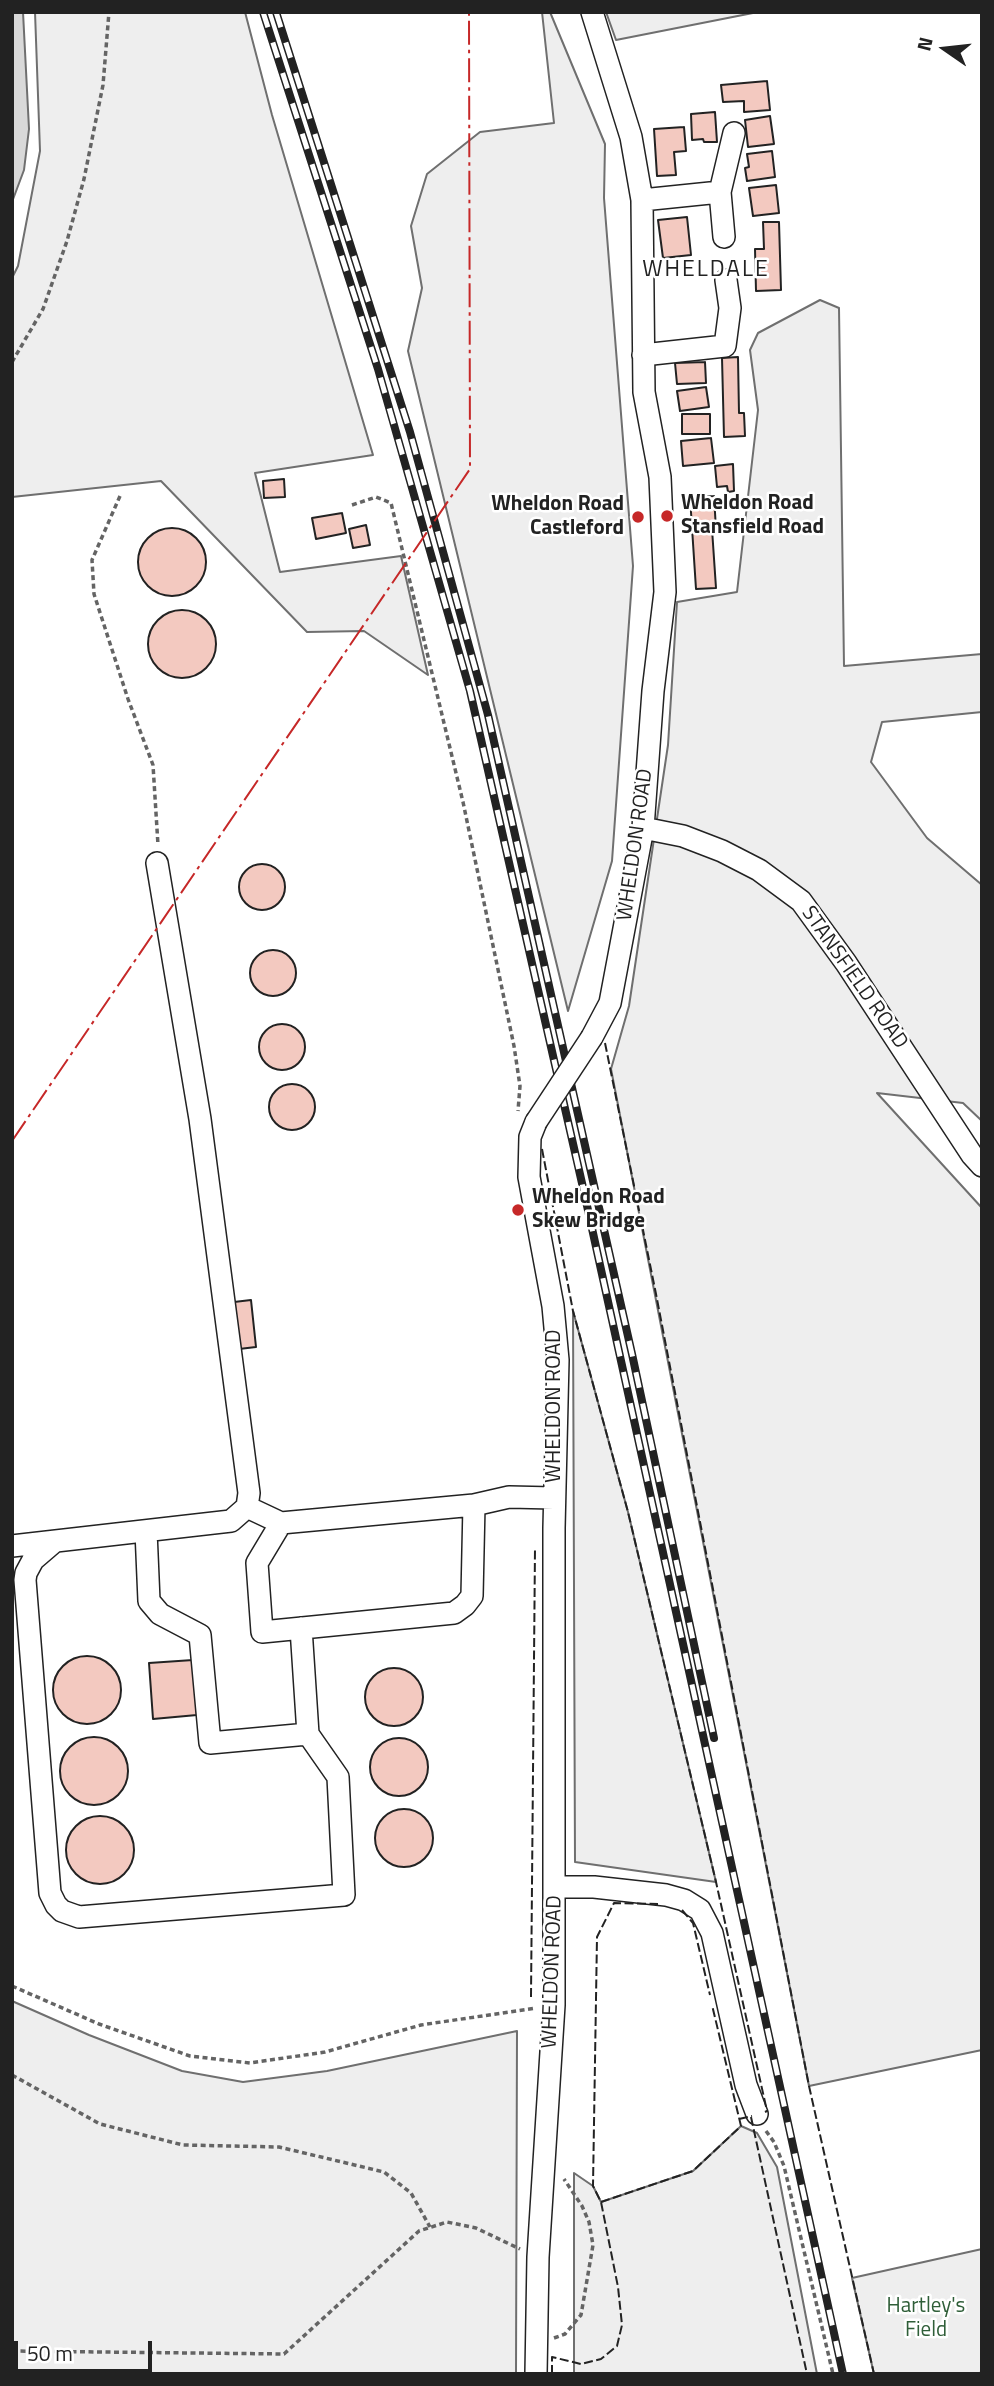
<!DOCTYPE html>
<style>
body{margin:0}
#map{position:relative;width:994px;height:2386px;overflow:hidden;background:#fff;font-family:"Titillium Web",sans-serif}
canvas{display:block}
.frame{position:absolute;inset:0;border:14px solid #222;pointer-events:none}
.north{position:absolute;left:910px;top:14px;width:70px;height:70px;-webkit-text-stroke:5px #fff;paint-order:stroke;rotate:284deg;font-size:19px;font-weight:700;line-height:28px;text-align:center;color:#222}
.north::after{content:'';display:block;margin:auto;width:24px;height:32px;background:#222;clip-path:polygon(50% 0,100% 100%,50% 72%,0 100%)}
.scale{position:absolute;left:14px;top:2341px;width:138px;height:32px;box-sizing:border-box;border:4px solid #222;border-top:0;padding-left:9px;font-size:21px;line-height:24px;white-space:nowrap;color:#222;-webkit-text-stroke:5px #fff;paint-order:stroke}
</style>
<div id="map">
<canvas width="994" height="2386"></canvas>
<div class="frame"></div>
<div class="north">N</div>
<div class="scale">50 m</div>
</div>
<script>
const g = document.querySelector('canvas').getContext('2d');
g.lineJoin = 'round';
function fill(path, color) {
  g.fillStyle = color;
  g.fill(path, 'evenodd');
}
function poly(rows) {
  const path = new Path2D();
  for (const r of rows) {
    if (r.length === 3) {
      path.moveTo(r[0] + r[2], r[1]);
      path.arc(r[0], r[1], r[2], 0, 2 * Math.PI);
      continue;
    }
    path.moveTo(r[0], r[1]);
    for (let i = 2; i < r.length; i += 2) path.lineTo(r[i], r[i + 1]);
  }
  return path;
}
function trace(path, color, width, dash) {
  g.strokeStyle = color;
  g.lineWidth = width;
  g.lineCap = dash ? 'butt' : 'round';
  g.setLineDash(dash || []);
  g.stroke(path);
}
function drawText(font, color, halo, rows, align = 'center') {
  g.font = font + ' "Titillium Web",sans-serif';
  g.lineWidth = 5;
  g.setLineDash([]);
  g.textBaseline = 'middle';
  g.strokeStyle = halo;
  g.fillStyle = color;
  for (const [text, x, y, turn = 0] of rows) {
    g.save();
    g.translate(x, y);
    g.rotate((+turn || 0) * Math.PI / 180);
    g.textAlign = isNaN(turn) ? turn : align;
    if (halo) g.strokeText(text, 0, 0);
    g.fillText(text, 0, 0);
    g.restore();
  }
}
const green = poly([
 [35,12,245,12,272,115,373,455,255,473,280,572,401,556,428,675,364,631,307,632,161,481,12,497,12,278,18,266,40,151,35,12],
 [542,12,550,12,605,144,604,198,633,566,612,861,568,1011,408,351,422,288,411,226,427,174,480,132,554,123,542,12],
 [606,12,758,12,616,40,606,12],
 [820,300,839,308,844,666,982,654,982,712,882,722,871,762,927,838,982,885,982,1121,963,1103,877,1093,982,1208,982,2050,809,2086,611,1069,629,1006,668,745,677,602,737,592,758,410,750,350,758,333,820,300],
 [573,1311,628,1512,716,1882,575,1862,573,1311],
 [12,2001,89,2035,182,2071,243,2082,327,2071,517,2031,516,2374,12,2374,12,2001],
 [741,2126,757,2133,777,2167,817,2374,574,2374,574,2173,593,2186,601,2202,693,2171,741,2126],
 [982,2249,982,2374,874,2374,852,2278,982,2249]
]);
const water = poly([
 [12,12,23,12,29,129,24,170,12,202,12,12]
]);
const building = poly([
 [767,81,770,110,744,112,744,101,723,102,721,85,767,81],
 [715,112,717,142,704,142,703,139,692,140,691,114,715,112],
 [770,116,774,144,748,147,745,120,770,116],
 [684,127,686,151,674,152,676,175,657,176,654,129,684,127],
 [772,151,775,177,747,181,745,168,749,167,747,154,772,151],
 [776,185,779,213,753,216,749,188,776,185],
 [687,217,691,255,663,258,658,220,687,217],
 [763,222,779,222,781,290,756,291,755,249,764,249,763,222],
 [738,357,739,413,744,413,745,436,724,437,722,358,738,357],
 [705,362,706,383,677,384,675,363,705,362],
 [706,387,709,407,680,411,677,391,706,387],
 [682,414,710,414,710,434,682,434,682,414],
 [711,438,714,463,683,466,681,441,711,438],
 [733,464,734,491,728,492,727,486,717,487,715,466,733,464],
 [284,479,285,497,264,498,263,481,284,479],
 [714,496,716,529,712,529,716,588,696,589,690,497,714,496],
 [342,513,346,533,316,539,312,518,342,513],
 [366,525,370,545,353,548,349,529,366,525],
 [172,562,34],
 [182,644,34],
 [262,887,23],
 [273,973,23],
 [282,1047,23],
 [292,1107,23],
 [251,1300,256,1347,239,1349,234,1302,251,1300],
 [87,1690,34],
 [193,1660,197,1715,153,1719,149,1663,193,1660],
 [394,1697,29],
 [94,1771,34],
 [399,1767,29],
 [404,1838,29],
 [100,1850,34]
]);
const path = poly([
 [12,362,43,309,67,241,84,179,103,85,109,12],
 [120,496,92,560,94,594,128,699,153,765,158,845],
 [352,505,376,497,391,503,463,802,514,1046,520,1086,518,1111],
 [12,1986,99,2024,190,2056,250,2063,325,2052,421,2025,536,2008],
 [12,2075,100,2124,183,2145,279,2147,384,2172,411,2193,430,2227],
 [766,2131,774,2142,784,2166,833,2374],
 [554,2338,565,2334,581,2315,593,2245,589,2222,582,2206,564,2179],
 [12,2351,284,2354,419,2231,447,2222,476,2228,520,2249],
 [980,2374,982,2372]
]);
const minor = poly([
 [592,12,631,137,642,200,644,392,660,477,665,592,653,691,643,828,610,1003,592,1037],
 [642,200,720,192],
 [724,237,720,192,734,133],
 [643,355,725,346,730,308,726,280],
 [643,828,683,836,722,851,759,870,801,901,846,963,972,1155,982,1166],
 [157,863,200,1119,249,1493,247,1507,281,1523,474,1505,509,1497,554,1498],
 [281,1523,257,1563,262,1632,454,1613,465,1605,472,1596,474,1505],
 [146,1531,149,1601,160,1614,200,1635,210,1743,308,1734,301,1628],
 [54,1542,33,1560,26,1573,25,1580,50,1893,56,1905,62,1911,79,1917,344,1895,338,1777,308,1734],
 [12,1546,231,1521,247,1507],
 [555,1887,594,1887,666,1895,684,1900,700,1910,712,1933,746,2085,757,2114],
 [536,2374,538,2257,554,2005,554,1528,558,1360,553,1306,529,1177,530,1137,536,1122]
]);
const rail = poly([
 [263,12,378,369,470,691,584,1192,843,2374],
 [276,12,410,432,488,715,632,1354,714,1738]
]);
const minorBridge = poly([
 [536,1122,592,1037]
]);
const fence = poly([
 [605,1043,656,1294,809,2086,874,2374],
 [542,1149,573,1311,628,1512,716,1882,767,2111,765,2112],
 [682,1910,693,1923,710,1995],
 [531,1997,535,1548],
 [751,2117,807,2374],
 [739,2119,752,2116],
 [601,2202,693,2171,741,2126,712,2005],
 [552,2374,552,2357,581,2364,601,2359,617,2346,622,2325,618,2287,601,2202,593,2186,597,1937,614,1903,658,1904]
]);
const power = poly([
 [12,1141,470,469,469,12]
]);
const markers = [
 [667,516,7,"#c62828"],
 [638,517,7,"#c62828"],
 [518,1210,7,"#c62828"]
];
const poiNames = [
 ["Wheldon Road",681,504],
 ["Stansfield Road",681,528],
 ["Wheldon Road",624,505,"right"],
 ["Castleford",624,529,"right"],
 ["Wheldon Road",532,1198],
 ["Skew Bridge",532,1222]
];
const streetNames = [
 ["WHELDON ROAD",636,845,-82],
 ["STANSFIELD ROAD",854,978,55],
 ["WHELDON ROAD",555,1406,-90],
 ["WHELDON ROAD",553,1972,-88]
];
const parkNames = [
 ["Hartley's",926,2307],
 ["Field",926,2331]
];
const neighbourhoodNames = [
 ["WHELDALE",706,270]
];
fill(green, '#eee');
trace(green, '#6f6f6f', 2);
fill(water, '#d9d9d9');
trace(water, '#6f6f6f', 2);
fill(building, '#f3c9c0');
trace(building, '#222', 2);
trace(minor, '#222', 24);
trace(path, '#646464', 3.5, [5, 3.5]);
trace(minor, '#fff', 21);
trace(rail, '#222', 8);
trace(rail, '#fff', 5, [16]);
trace(minorBridge, '#222', 24, []);
trace(minorBridge, '#fff', 21);
trace(fence, '#222', 2, [9, 3.5]);
trace(power, '#c62828', 2, [24, 5, 3.5, 5]);
for (const [x, y, r, color] of markers) {
  const dot = new Path2D();
  dot.arc(x, y, r, 0, 2 * Math.PI);
  g.fillStyle = color;
  g.fill(dot);
  trace(dot, '#fff', 2.5);
}
drawText('bold 21px', '#222', '#fff', poiNames, 'left');
drawText('21px', '#222', '#fff', streetNames);
drawText('21px', '#2f5e38', '#fff', parkNames);
g.letterSpacing = '2px';
drawText('23px', '#222', '#fff', neighbourhoodNames);
g.letterSpacing = '0px';
</script>
